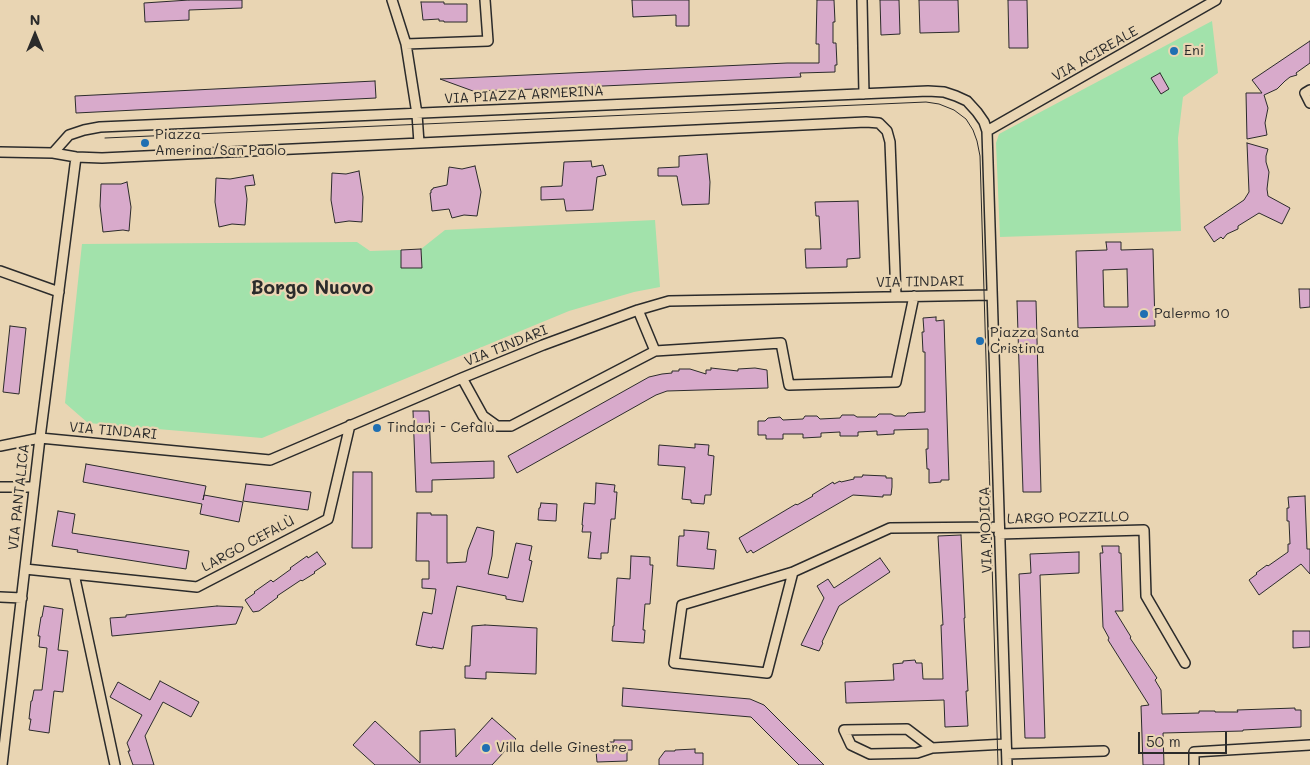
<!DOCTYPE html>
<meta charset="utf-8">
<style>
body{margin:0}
#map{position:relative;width:1310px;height:765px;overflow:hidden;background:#e9d5b3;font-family:Mali,sans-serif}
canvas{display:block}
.north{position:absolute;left:10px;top:10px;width:50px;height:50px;-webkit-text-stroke:4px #e9d5b3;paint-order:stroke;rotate:0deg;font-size:14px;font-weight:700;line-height:20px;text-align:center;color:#2b2b2b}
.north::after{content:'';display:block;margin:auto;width:18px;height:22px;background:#2b2b2b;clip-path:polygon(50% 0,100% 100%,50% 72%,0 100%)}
.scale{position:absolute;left:1138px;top:732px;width:89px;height:22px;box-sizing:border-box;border:2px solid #2b2b2b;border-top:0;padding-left:6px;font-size:15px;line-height:18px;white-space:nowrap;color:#2b2b2b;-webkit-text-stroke:4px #e9d5b3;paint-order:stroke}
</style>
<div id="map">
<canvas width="1310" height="765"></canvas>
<div class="north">N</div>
<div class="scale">50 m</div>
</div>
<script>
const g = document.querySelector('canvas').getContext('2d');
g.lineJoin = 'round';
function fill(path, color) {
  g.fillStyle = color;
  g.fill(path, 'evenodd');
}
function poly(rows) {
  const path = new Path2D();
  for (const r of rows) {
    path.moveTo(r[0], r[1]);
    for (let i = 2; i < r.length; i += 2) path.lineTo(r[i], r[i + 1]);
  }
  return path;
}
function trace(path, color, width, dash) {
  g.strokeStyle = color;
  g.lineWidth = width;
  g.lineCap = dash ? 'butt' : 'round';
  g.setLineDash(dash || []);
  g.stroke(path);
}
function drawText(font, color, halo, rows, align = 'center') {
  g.font = font + ' Mali,sans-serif';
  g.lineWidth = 4.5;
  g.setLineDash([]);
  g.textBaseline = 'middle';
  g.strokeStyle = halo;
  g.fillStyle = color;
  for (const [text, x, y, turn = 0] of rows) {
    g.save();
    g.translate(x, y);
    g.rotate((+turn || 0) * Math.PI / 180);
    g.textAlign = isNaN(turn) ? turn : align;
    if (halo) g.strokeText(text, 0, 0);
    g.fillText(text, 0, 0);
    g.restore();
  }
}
const green = poly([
 [1212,21,1218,73,1183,97,1178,138,1181,231,1000,237,996,143,999,134],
 [655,220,660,287,634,292,569,311,262,438,88,423,65,403,82,244,357,242,370,251,401,250,402,267,422,267,421,249,445,230]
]);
const building = poly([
 [189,0,242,0,242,8,189,10,189,20,145,22,144,3,189,0],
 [632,0,689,0,689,26,676,26,676,15,633,17,632,0],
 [817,0,834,0,835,22,833,22,833,43,836,43,837,65,835,65,835,72,800,73,801,77,537,89,473,91,440,79,787,63,819,63,819,44,816,44,817,0],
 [880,0,899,0,900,34,881,35,880,0],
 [919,0,958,0,959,32,920,33,919,0],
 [1008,0,1027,0,1028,48,1009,48,1008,0],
 [421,2,444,2,444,4,467,4,467,22,444,22,444,21,439,21,439,19,423,20,421,2],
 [1310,41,1310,63,1296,73,1297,75,1290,77,1285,81,1277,89,1264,95,1268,108,1265,123,1267,135,1247,139,1246,93,1262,93,1252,80,1310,41],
 [1160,73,1169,89,1161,94,1151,78,1160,73],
 [375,81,376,98,76,113,75,96,375,81],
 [1247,143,1268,149,1266,156,1266,162,1269,172,1267,189,1268,196,1290,208,1282,224,1259,213,1238,226,1238,229,1227,234,1223,239,1221,237,1214,242,1204,227,1244,200,1249,192,1247,143],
 [707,154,710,182,709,204,682,205,677,176,658,176,658,168,679,167,679,156,707,154],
 [591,161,592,167,603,165,606,175,597,177,593,210,566,211,564,199,541,200,541,187,562,186,564,162,591,161],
 [475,166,481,192,477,216,464,215,452,218,449,209,432,211,430,193,431,193,431,190,433,189,433,188,447,185,449,167,462,169,475,166],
 [359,171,363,197,362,222,349,221,335,223,331,200,332,173,346,174,359,171],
 [253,175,255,185,245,186,247,199,245,225,232,224,219,227,215,202,216,178,230,179,253,175],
 [127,182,131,207,129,231,123,230,103,232,100,206,101,184,121,184,127,182],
 [858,201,860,258,847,259,847,267,806,268,805,249,821,249,819,216,816,216,815,202,858,201],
 [1106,242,1121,242,1121,250,1153,249,1155,326,1078,328,1076,251,1107,250,1106,242],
 [1127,269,1128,307,1104,307,1103,270,1127,269],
 [421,249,422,268,401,268,401,250,421,249],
 [1299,289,1310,289,1310,307,1300,308,1299,289],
 [1017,301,1036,301,1041,492,1023,492,1017,301],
 [936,317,936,321,944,320,949,480,941,480,941,482,929,483,929,469,927,469,926,449,928,449,928,429,894,430,894,434,877,435,877,431,858,432,858,436,840,436,840,432,821,433,821,437,803,438,803,434,783,434,783,439,766,439,766,435,758,435,758,421,765,421,768,418,780,417,783,420,803,419,805,416,817,416,820,419,840,418,842,415,854,415,857,417,876,417,879,414,891,414,895,416,905,416,908,413,925,412,925,352,923,352,922,332,924,332,923,318,936,317],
 [10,326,26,328,19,394,3,392,10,326],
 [711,368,738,371,738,369,755,368,767,370,768,388,667,391,656,395,517,473,508,456,649,377,662,374,672,373,672,371,679,371,679,369,690,369,706,374,706,370,711,370,711,368],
 [413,411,429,411,431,463,494,461,494,478,432,480,432,492,416,492,413,411],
 [695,444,709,445,708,455,714,456,711,495,705,495,704,504,691,503,691,500,682,499,685,467,658,465,659,445,695,448,695,444],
 [86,464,206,486,203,500,204,495,243,502,239,522,200,514,202,504,83,482,86,464],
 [353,472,372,472,372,548,352,548,353,472],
 [863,475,886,476,886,478,892,478,892,487,891,495,883,495,883,497,853,495,753,553,751,550,747,553,739,538,796,504,797,505,813,496,812,495,833,482,834,484,840,481,841,482,854,479,854,477,862,477,863,475],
 [596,483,615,485,614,492,617,492,615,519,611,519,608,553,601,553,601,559,588,558,591,532,582,532,583,525,582,525,584,503,595,504,596,483],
 [246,484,311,492,308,510,243,501,246,484],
 [1305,496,1307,549,1310,549,1310,574,1301,564,1259,595,1249,580,1257,574,1256,573,1267,565,1268,566,1288,552,1288,544,1290,544,1289,521,1287,521,1287,508,1289,508,1288,497,1305,496],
 [541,503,557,504,556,521,538,520,539,508,540,508,541,503],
 [58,511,75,514,72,533,189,551,186,569,77,552,78,550,52,546,58,511],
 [417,513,431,513,431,515,447,515,447,563,466,562,468,550,477,527,494,531,492,556,488,574,508,578,516,543,532,546,529,560,532,561,523,602,506,599,506,596,457,586,443,649,432,647,432,648,416,645,423,612,432,614,436,589,422,588,422,579,429,579,429,561,416,561,417,513],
 [684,530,709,532,707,549,716,550,714,569,677,566,679,536,684,536,684,530],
 [961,535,965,618,964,618,968,691,966,691,968,726,945,727,944,700,846,703,845,682,894,680,893,664,903,663,903,661,915,660,916,663,922,663,923,679,943,679,941,625,943,625,938,536,961,535],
 [1102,546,1119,546,1119,553,1121,553,1123,611,1115,611,1131,637,1130,638,1157,678,1155,680,1161,690,1162,714,1199,713,1199,711,1215,711,1215,712,1238,712,1237,710,1295,708,1295,710,1301,710,1301,727,1243,730,1243,731,1163,733,1164,765,1143,765,1141,706,1149,705,1108,640,1109,638,1103,627,1100,553,1103,553,1102,546],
 [317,552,326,564,314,572,315,573,302,581,301,580,277,596,278,597,259,611,253,612,245,600,255,593,254,592,271,580,273,582,291,569,290,568,307,556,308,558,317,552],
 [1079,552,1079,573,1040,575,1045,738,1025,738,1019,574,1031,573,1030,554,1079,552],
 [631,556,650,557,650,565,653,565,650,604,645,604,643,630,645,630,644,643,612,641,613,626,614,626,617,578,630,579,631,556],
 [880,558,890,572,839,606,822,642,823,643,819,651,801,645,824,598,817,586,828,579,834,588,880,558],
 [44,606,63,609,58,650,68,651,63,692,54,691,49,733,29,730,31,719,29,719,31,701,32,701,34,690,42,690,47,648,39,647,40,636,38,636,41,617,42,617,44,606],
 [217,606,243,607,236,624,112,636,110,618,126,617,126,615,217,606],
 [485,625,537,628,536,674,486,672,486,679,465,678,465,666,470,666,472,626,485,625],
 [1293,631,1310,631,1310,647,1293,648,1293,631],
 [160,681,199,702,191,717,163,702,145,736,154,765,133,765,128,751,130,751,127,743,142,715,110,697,118,682,150,700,160,681],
 [623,688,750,699,764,705,824,765,799,765,751,717,622,706,623,688],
 [492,718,516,739,492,765,375,765,353,745,375,721,420,763,420,731,455,729,456,757,492,718],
 [614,740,632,740,632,750,627,750,627,761,597,762,596,751,599,751,599,748,607,748,607,742,614,742,614,740],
 [695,749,695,753,703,753,703,765,659,765,659,759,665,751,675,751,675,750,695,749]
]);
const street = poly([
 [392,0,406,44,417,114,419,143],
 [862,0,864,94],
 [406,44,488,41,485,0],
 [1310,90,1305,93,1310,103],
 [987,131,1216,0],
 [0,152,53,153,76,157,102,158,866,122,879,123,887,131,890,142,896,296],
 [53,153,69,135,84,130,100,127,928,91,944,92,956,96,967,101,977,112,984,122,987,131,1007,765],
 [0,271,59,292],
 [638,310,655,351],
 [462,378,483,416,497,426,511,426,655,351,781,343,789,385,896,382,914,296],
 [0,446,40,438,270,460,462,378,543,345,638,310,669,301,992,295],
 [0,487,34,487],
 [999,534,1144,530,1146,596,1185,663],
 [25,569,197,587,328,519,350,425],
 [793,572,682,605,674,663,767,673,793,572,890,528,999,527],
 [74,574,115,765],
 [0,597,22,598],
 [932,748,917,753,870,754,851,745,844,730,907,729,932,748,1006,744],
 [1007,754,1104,751],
 [2,765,40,438,76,157],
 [1194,765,1194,752,1310,745]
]);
const tram = poly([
 [105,138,926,102,939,104,954,110,966,119,973,130,977,141,980,156,998,765]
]);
const markers = [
 [1174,51,5,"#1f6fb2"],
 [145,143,5,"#1f6fb2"],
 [1144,314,5,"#1f6fb2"],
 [980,341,5,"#1f6fb2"],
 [377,428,5,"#1f6fb2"],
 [486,748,5,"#1f6fb2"]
];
const poiNames = [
 ["Eni",1184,51],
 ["Piazza",155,135],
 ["Amerina/San Paolo",155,151],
 ["Palermo 10",1154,314],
 ["Piazza Santa",990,333],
 ["Cristina",990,349],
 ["Tindari - Cefalù",387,428],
 ["Villa delle Ginestre",496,748]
];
const streetNames = [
 ["VIA ACIREALE",1095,54,-30],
 ["VIA PIAZZA ARMERINA",524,95,-3],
 ["VIA TINDARI",920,282,-1],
 ["VIA TINDARI",506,346,-22],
 ["VIA TINDARI",113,431,5],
 ["VIA PANTALICA",19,497,-84],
 ["LARGO POZZILLO",1068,518,-1],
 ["VIA MODICA",986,530,-92],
 ["LARGO CEFALÙ",248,544,-28]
];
const districtNames = [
 ["Borgo Nuovo",312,288]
];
fill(green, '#a2e2ab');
fill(building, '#d8aacb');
trace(building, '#2b2b2b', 1);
trace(street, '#2b2b2b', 12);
trace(street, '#e9d5b3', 9);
trace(tram, '#2b2b2b', 1);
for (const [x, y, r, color] of markers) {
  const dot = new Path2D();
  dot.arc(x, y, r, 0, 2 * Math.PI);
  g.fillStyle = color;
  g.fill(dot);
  trace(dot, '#e9d5b3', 2);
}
drawText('14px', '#2b2b2b', '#e9d5b3', poiNames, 'left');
drawText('14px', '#2b2b2b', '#e9d5b3', streetNames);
drawText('bold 19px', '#2b2b2b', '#e9d5b3', districtNames);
</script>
